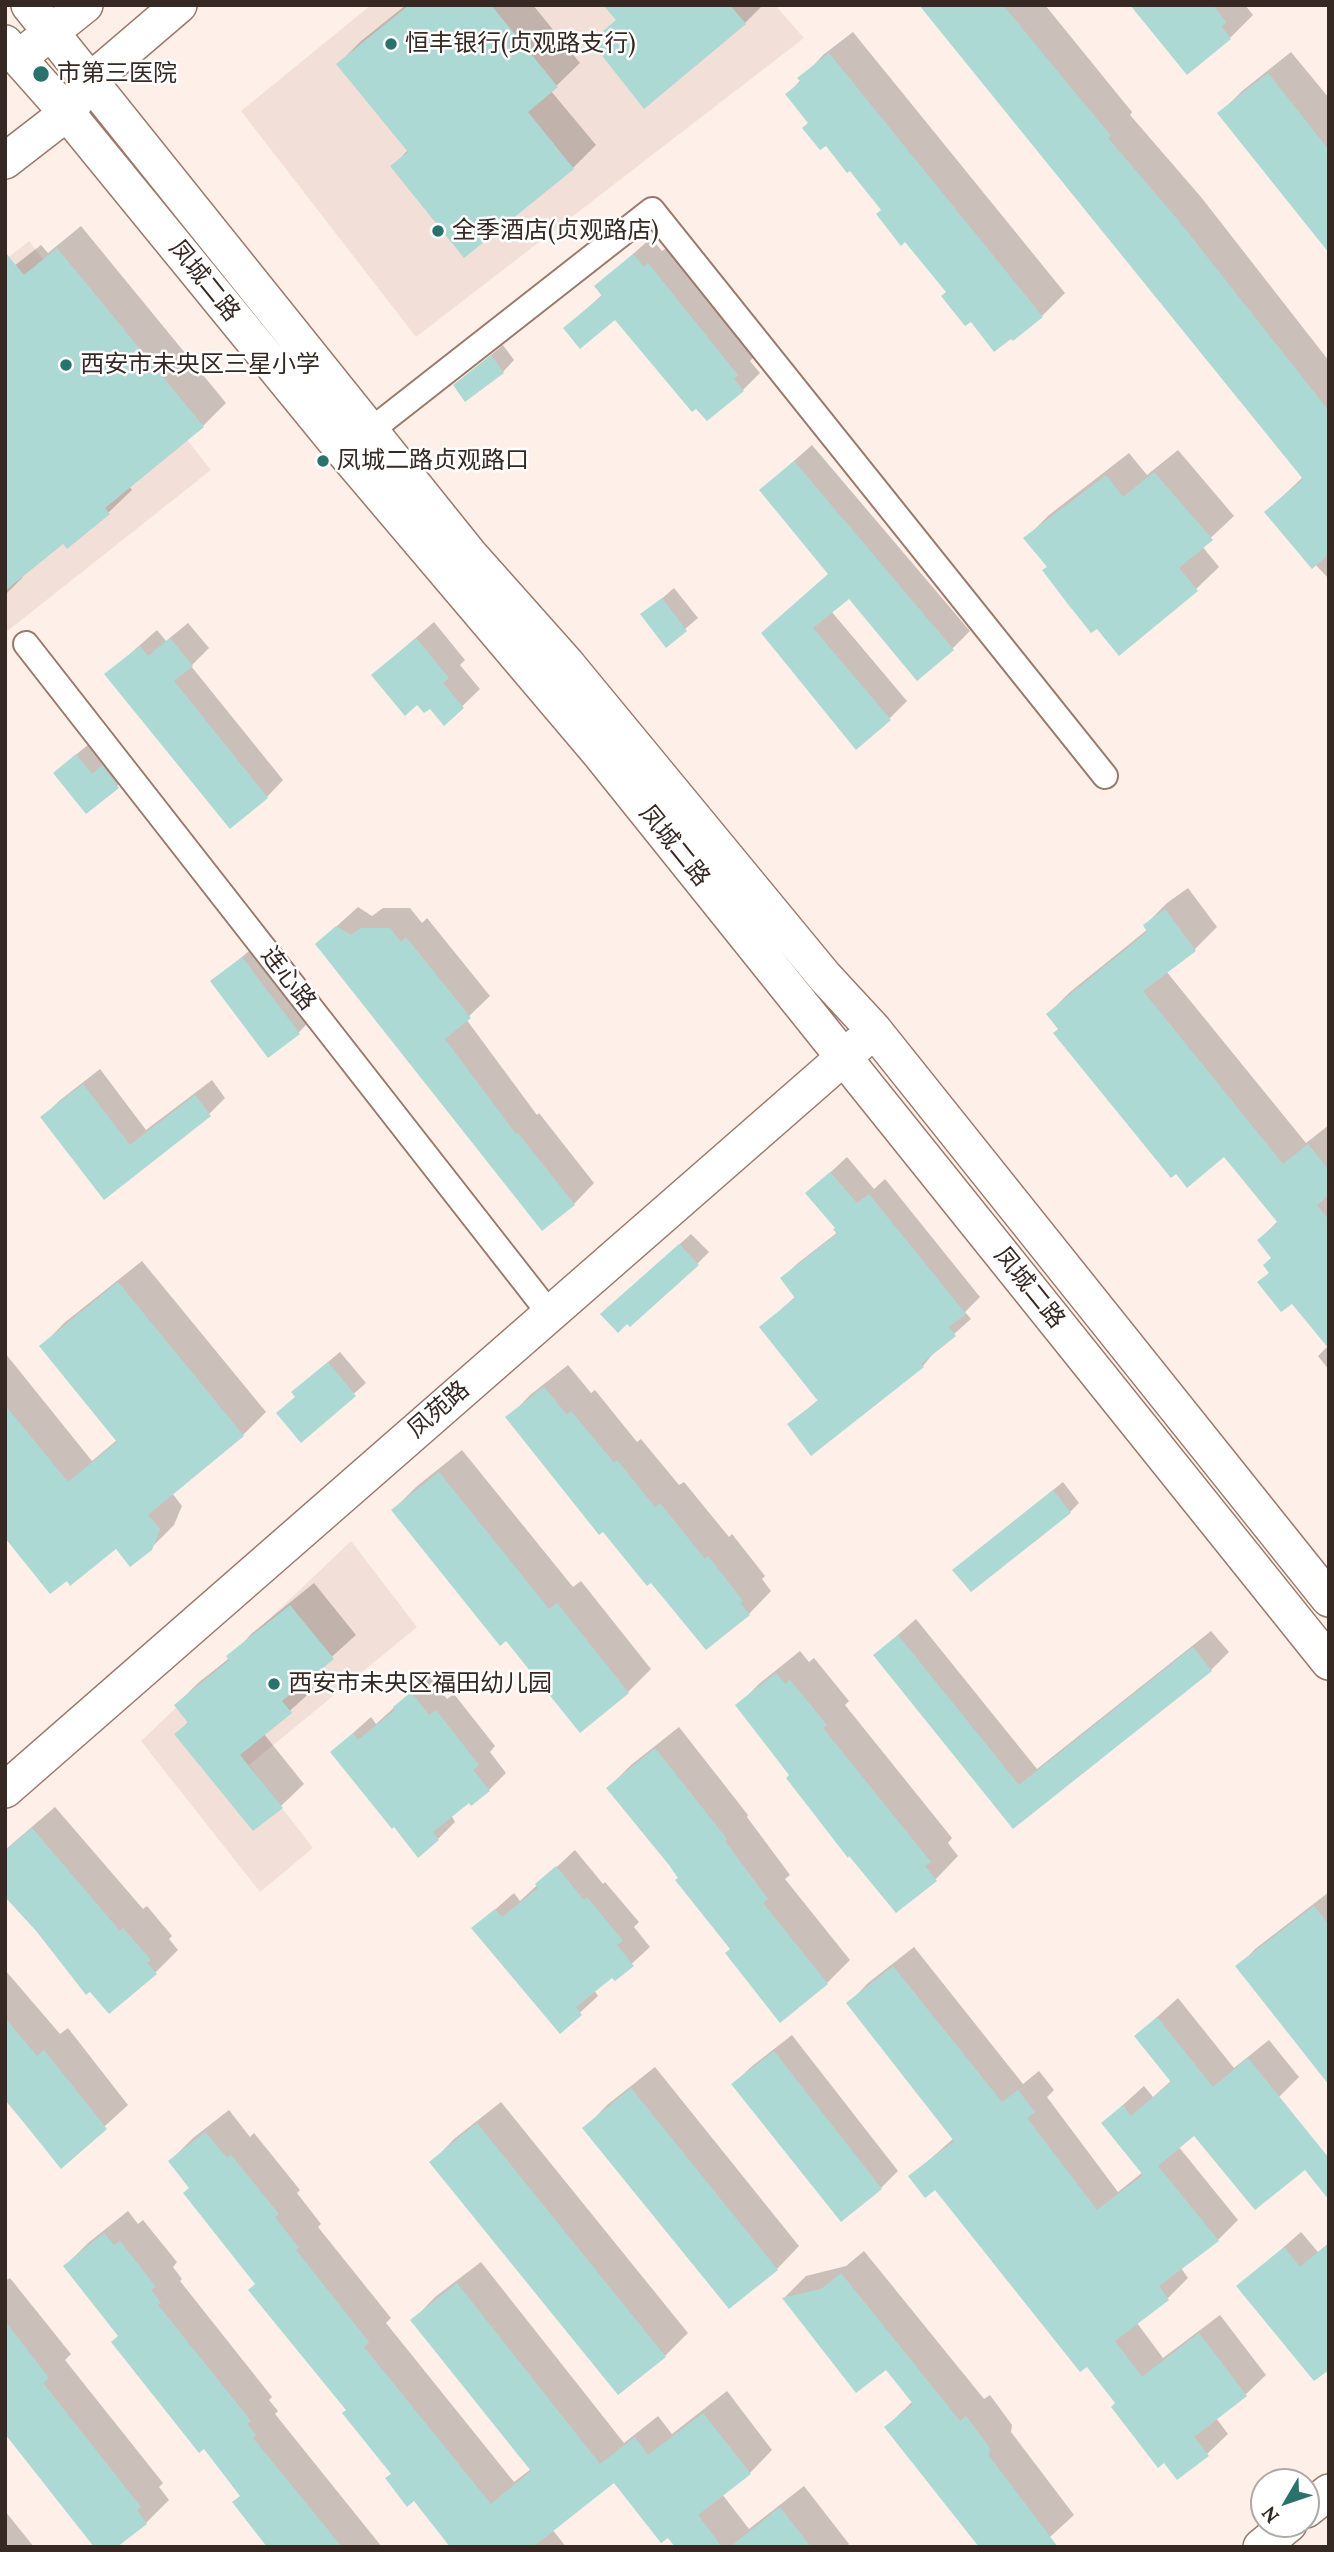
<!DOCTYPE html>
<meta charset="utf-8">
<style>
body{margin:0}
#map{position:relative;width:1334px;height:2552px;overflow:hidden;background:#feefe9;font-family:Lora,serif}
canvas{display:block}
.frame{position:absolute;inset:0;border:7px solid #362822;pointer-events:none}
.north{position:absolute;left:1250px;top:2468px;width:70px;height:70px;box-sizing:border-box;background:#fff;border:2px solid #afa9a7;border-radius:50%;rotate:231deg;font-size:19px;font-weight:700;line-height:28px;text-align:center;color:#362822}
.north::after{content:'';display:block;margin:auto;width:24px;height:32px;background:#2a736d;clip-path:polygon(50% 0,100% 100%,50% 72%,0 100%)}
</style>
<div id="map">
<canvas width="1334" height="2552"></canvas>
<div class="frame"></div>
<div class="north">N</div>
</div>
<script>
const g = document.querySelector('canvas').getContext('2d');
g.lineJoin = 'round';
function fill(path, color) {
  g.fillStyle = color;
  g.fill(path, 'evenodd');
}
function poly(rows) {
  const path = new Path2D();
  for (const r of rows) {
    path.moveTo(r[0], r[1]);
    for (let i = 2; i < r.length; i += 2) path.lineTo(r[i], r[i + 1]);
  }
  return path;
}
function trace(path, color, width, dash) {
  g.strokeStyle = color;
  g.lineWidth = width;
  g.lineCap = dash ? 'butt' : 'round';
  g.setLineDash(dash || []);
  g.stroke(path);
}
function drawText(font, color, halo, rows, align = 'center') {
  g.font = font + ' Lora,"Noto Sans SC",serif';
  g.lineWidth = 5;
  g.setLineDash([]);
  g.textBaseline = 'middle';
  g.strokeStyle = halo;
  g.fillStyle = color;
  for (const [text, x, y, turn = 0] of rows) {
    g.save();
    g.translate(x, y);
    g.rotate((+turn || 0) * Math.PI / 180);
    g.textAlign = isNaN(turn) ? turn : align;
    if (halo) g.strokeText(text, 0, 0);
    g.fillText(text, 0, 0);
    g.restore();
  }
}
const built = poly([
 [371,5,775,5,804,38,416,337,241,111],
 [29,241,211,470,5,633,5,260],
 [351,1541,417,1627,249,1765,313,1848,260,1892,141,1741]
]);
const shadow = poly([
 [406,5,533,5,580,63,551,91,596,145,573,168,465,255,392,167,408,150,338,64,361,41],
 [605,5,763,5,745,23,645,106,610,36,617,19],
 [921,5,1045,5,1132,112,1130,115,1201,197,1329,361,1329,579,1266,512,1303,477],
 [1133,5,1245,5,1253,15,1230,38,1187,72],
 [853,32,1065,293,1042,316,948,292,788,94,823,55],
 [1291,52,1329,98,1329,250,1219,114,1242,91],
 [81,226,226,403,203,426,129,486,132,490,109,512,67,546,63,541,22,575,23,577,5,595,5,273,41,245,48,253],
 [651,238,662,251,666,248,754,357,750,361,760,373,743,390,616,317,565,328,603,294,597,286],
 [503,345,514,360,503,372,455,385],
 [812,445,970,631,952,649,849,596,831,611,907,701,889,719,763,633,830,573,761,490],
 [1178,450,1234,516,1202,546,1219,567,1196,589,1049,566,1026,538,1049,515,1129,453,1147,475],
 [674,588,698,618,666,645,643,615],
 [434,622,465,660,460,665,480,689,444,724,430,706,418,702,373,675],
 [188,623,209,648,191,666,283,780,267,797,107,674,157,630,166,641],
 [89,744,104,764,130,775,86,812,67,762],
 [1188,888,1217,927,1195,949,1166,971,1306,1143,1329,1125,1329,1370,1318,1356,1328,1346,1292,1301,1259,1283,1270,1272,1273,1257,1259,1240,1278,1221,1225,1155,1060,1029,1048,1014,1070,992,1148,929,1145,925,1167,903],
 [358,907,372,916,383,908,410,908,422,923,427,918,490,996,466,1019,537,1115,539,1113,594,1183,574,1204,317,944],
 [254,947,310,1021,298,1033,213,981],
 [100,1069,146,1130,212,1080,225,1098,209,1114,104,1197,43,1117,59,1101],
 [847,1157,874,1189,885,1179,980,1297,965,1312,971,1319,937,1349,923,1366,790,1424,819,1399,762,1327,796,1296,782,1278,798,1263,838,1232,837,1228,808,1193],
 [691,1234,709,1252,697,1264,614,1303],
 [142,1261,266,1412,243,1435,172,1493,182,1506,174,1525,151,1548,5,1536,5,1353,92,1461,117,1440,42,1346,64,1323],
 [340,1352,366,1383,301,1440,278,1413,296,1396,305,1381],
 [568,1365,591,1393,595,1390,637,1442,641,1439,679,1485,684,1482,729,1537,732,1534,765,1576,762,1579,771,1591,749,1614,652,1580,508,1418,530,1395],
 [462,1450,573,1587,581,1581,651,1669,628,1692,580,1730,506,1638,393,1510,416,1487],
 [1063,1482,1079,1503,1070,1512,964,1561],
 [314,1583,356,1635,306,1680,314,1689,264,1734,304,1784,281,1806,177,1734,189,1721,176,1705,199,1682,230,1658,251,1634],
 [916,1619,1037,1769,1211,1631,1229,1652,1211,1670,1013,1827,875,1655],
 [800,1651,809,1662,814,1658,849,1701,845,1705,952,1838,948,1843,958,1856,936,1879,896,1910,737,1706,760,1683],
 [429,1676,447,1699,454,1694,495,1746,490,1752,506,1773,489,1790,469,1801,451,1815,455,1822,438,1839,332,1752,371,1717,376,1724],
 [679,1727,748,1815,747,1817,790,1875,785,1879,850,1960,827,1983,732,1949,680,1878,608,1788,631,1765],
 [55,1807,143,1909,147,1906,172,1936,169,1939,178,1950,155,1973,5,1892,5,1850],
 [575,1850,603,1884,605,1882,639,1922,634,1927,650,1947,615,1979,612,1975,594,1990,598,1996,560,2031,473,1929,514,1893,520,1901],
 [1329,1892,1329,2057,1238,1967,1255,1949],
 [914,1947,1023,2084,1039,2071,1054,2090,1047,2097,1118,2192,1143,2172,1103,2123,1144,2086,1153,2097,1172,2080,1136,2036,1178,1998,1234,2068,1269,2040,1299,2077,1279,2097,1195,2133,1178,2146,1238,2220,1218,2240,1181,2268,1188,2278,1168,2298,1137,2323,1163,2358,1220,2315,1266,2375,1245,2395,1216,2418,1228,2434,1207,2454,1117,2403,1087,2364,935,2187,911,2176,954,2138,848,2004,868,1983],
 [5,1970,60,2034,68,2028,128,2105,61,2166,5,2100],
 [792,2035,898,2171,881,2188,733,2084,751,2067],
 [655,2067,799,2246,777,2269,585,2128,607,2105],
 [501,2102,688,2333,665,2356,432,2162,454,2139],
 [229,2110,250,2137,254,2133,300,2190,297,2193,321,2224,318,2227,391,2318,386,2323,514,2482,531,2469,413,2320,435,2297,481,2262,624,2443,658,2416,672,2434,727,2391,772,2450,750,2473,722,2494,749,2529,804,2486,849,2544,846,2547,677,2547,614,2480,552,2529,566,2547,451,2547,393,2473,170,2161,193,2138],
 [128,2211,138,2224,143,2220,177,2262,173,2267,182,2279,180,2281,272,2397,269,2400,278,2411,275,2414,382,2547,269,2547,241,2495,65,2266,88,2243],
 [1301,2232,1318,2252,1329,2243,1329,2367,1239,2286],
 [864,2251,984,2399,990,2395,1012,2425,1011,2432,1074,2515,1039,2547,886,2427,913,2401,886,2367,784,2298,806,2276,846,2266],
 [10,2278,71,2354,65,2360,163,2483,159,2487,169,2500,146,2523,5,2431,5,2281],
 [5,2511,34,2547,5,2547]
]);
const building = poly([
 [409,5,491,5,558,87,528,112,574,169,464,258,390,166,408,152,336,64],
 [603,5,730,5,746,24,644,109,596,48,608,37,603,31,616,20],
 [919,5,1003,5,1111,136,1108,138,1178,220,1329,411,1329,554,1312,569,1264,512,1303,479],
 [1130,5,1213,5,1226,22,1222,27,1231,39,1187,75],
 [829,53,1043,317,1013,341,1011,339,994,352,971,322,965,326,941,296,946,292,905,242,901,246,876,214,881,210,850,171,847,173,826,146,820,150,802,128,808,123,785,94,801,82,797,78],
 [1268,73,1329,150,1329,253,1217,113],
 [57,248,204,427,105,508,110,514,67,549,63,544,5,591,5,252,24,275],
 [633,254,644,267,648,263,738,375,734,379,744,391,707,421,696,409,692,412,615,320,580,349,563,328,602,296,594,286],
 [491,355,504,373,465,402,453,385],
 [794,461,954,650,917,681,849,599,813,628,891,720,856,750,761,633,828,574,759,490],
 [1154,472,1213,540,1179,568,1198,591,1119,656,1097,629,1091,633,1067,603,1042,570,1047,567,1023,538,1106,475,1123,497],
 [662,598,687,631,666,648,640,614],
 [170,638,193,666,174,681,268,798,230,829,104,674,140,646,148,656],
 [416,638,449,678,443,683,464,708,444,726,430,709,424,713,417,705,405,716,371,675],
 [76,754,92,774,102,765,119,788,86,814,53,773],
 [1165,909,1196,951,1143,991,1283,1164,1308,1144,1329,1170,1329,1195,1317,1205,1329,1220,1329,1349,1292,1304,1281,1312,1257,1282,1269,1273,1263,1265,1271,1258,1257,1240,1278,1223,1224,1157,1187,1188,1176,1174,1171,1178,1053,1033,1058,1029,1046,1014,1147,932,1143,925],
 [336,926,351,935,361,928,390,928,401,942,406,937,471,1018,445,1039,516,1134,518,1133,575,1205,542,1231,315,944],
 [242,957,300,1034,268,1058,210,981],
 [83,1084,130,1145,195,1095,211,1116,104,1200,40,1117],
 [830,1172,857,1203,869,1194,966,1314,949,1327,956,1336,921,1364,924,1367,811,1456,787,1424,818,1401,759,1327,795,1298,780,1278,837,1234,833,1229,835,1228,805,1193],
 [679,1244,699,1265,630,1327,627,1324,618,1333,600,1314],
 [118,1282,244,1436,148,1515,160,1529,152,1550,130,1567,116,1549,70,1586,67,1581,50,1594,5,1538,5,1405,68,1482,117,1442,39,1346],
 [328,1362,356,1396,301,1443,276,1413,295,1397,291,1392],
 [544,1387,567,1415,571,1411,614,1463,617,1460,655,1507,660,1503,705,1559,708,1556,743,1601,740,1603,750,1615,706,1650,651,1583,647,1586,603,1532,599,1535,505,1417],
 [439,1472,549,1609,557,1603,629,1693,580,1733,506,1641,500,1646,391,1510],
 [1053,1490,1071,1513,971,1592,952,1570],
 [290,1605,334,1659,282,1701,292,1713,240,1755,283,1808,253,1831,174,1734,188,1723,174,1705,229,1660,226,1656],
 [898,1635,1019,1785,1193,1647,1212,1671,1013,1829,873,1655],
 [776,1673,785,1684,790,1680,827,1725,823,1728,931,1862,925,1866,937,1881,896,1913,849,1856,848,1858,786,1778,789,1775,735,1705],
 [411,1692,429,1715,436,1710,479,1765,473,1770,490,1791,471,1806,469,1803,433,1832,439,1840,418,1858,394,1827,392,1829,330,1752,353,1733,358,1740,395,1710,393,1707],
 [655,1748,727,1839,725,1841,768,1899,763,1903,828,1984,780,2023,725,1953,730,1949,675,1880,678,1878,669,1865,606,1788],
 [32,1828,120,1931,123,1928,151,1960,147,1963,157,1974,109,2014,90,1992,86,1995,37,1932,5,1897,5,1851],
 [556,1866,584,1900,587,1897,623,1941,617,1945,634,1966,615,1981,612,1978,576,2007,582,2015,560,2034,471,1928,495,1909,502,1917,538,1888,535,1884],
 [1314,1906,1329,1925,1329,2085,1235,1966],
 [893,1966,1002,2102,1018,2090,1035,2112,1027,2118,1097,2210,1143,2175,1101,2123,1123,2105,1131,2116,1171,2082,1134,2036,1157,2017,1213,2087,1248,2058,1329,2158,1329,2200,1305,2170,1255,2210,1194,2136,1158,2166,1219,2241,1159,2286,1169,2300,1115,2341,1142,2377,1199,2333,1247,2396,1194,2437,1209,2456,1177,2480,1164,2463,1158,2468,1111,2407,1115,2403,1087,2367,1080,2372,935,2190,925,2198,908,2176,954,2141,846,2003],
 [5,2018,37,2056,44,2050,107,2129,61,2169,5,2099],
 [774,2051,882,2189,841,2222,731,2084],
 [631,2088,778,2270,729,2309,582,2128],
 [477,2123,666,2357,618,2395,429,2162],
 [205,2132,227,2158,231,2155,279,2214,275,2217,299,2248,296,2250,369,2342,364,2347,491,2504,531,2471,410,2320,457,2283,600,2464,635,2437,648,2455,703,2413,751,2474,698,2515,722,2547,675,2547,668,2538,661,2543,614,2483,533,2547,450,2547,414,2501,407,2507,385,2478,391,2474,342,2413,346,2410,248,2290,255,2284,183,2193,189,2188,168,2161],
 [104,2233,114,2245,120,2241,156,2287,151,2290,161,2303,158,2305,251,2421,247,2424,256,2435,253,2438,342,2547,267,2547,232,2502,240,2496,204,2449,199,2453,111,2342,118,2336,63,2266],
 [1329,2243,1329,2370,1314,2381,1236,2286,1284,2247,1300,2267],
 [841,2273,960,2421,966,2416,990,2448,989,2456,1058,2547,979,2547,884,2427,913,2404,886,2370,856,2393,782,2298,821,2289],
 [5,2321,49,2378,43,2383,141,2507,137,2510,147,2524,117,2547,94,2547,5,2434],
 [780,2507,811,2547,730,2547,769,2516]
]);
const street = poly([
 [370,431,652,210,1105,776],
 [26,644,550,1314]
]);
const secondary = poly([
 [29,5,470,555,567,664,825,977,874,1030,1329,1599],
 [5,43,67,113,339,446,601,755,1329,1662],
 [30,49,85,5],
 [5,161,67,113,89,82,179,5],
 [5,1790,859,1044],
 [1306,2510,1329,2492],
 [1261,2547,1289,2524]
]);
const markers = [
 [391,44,7,"#2a736d"],
 [41,74,9,"#2a736d"],
 [438,231,7,"#2a736d"],
 [66,365,7,"#2a736d"],
 [323,461,7,"#2a736d"],
 [274,1684,7,"#2a736d"]
];
const poiNames = [
 ["恒丰银行(贞观路支行)",405,44],
 ["市第三医院",57,74],
 ["全季酒店(贞观路店)",452,231],
 ["西安市未央区三星小学",80,365],
 ["凤城二路贞观路口",337,461],
 ["西安市未央区福田幼儿园",288,1684]
];
const streetNames = [
 ["凤城二路",204,281,51],
 ["凤城二路",674,846,51],
 ["连心路",288,979,52],
 ["凤城二路",1029,1288,51],
 ["凤苑路",439,1410,-41]
];
fill(built, '#f2e0d8');
fill(shadow, '#0003');
fill(building, '#add9d4');
trace(street, '#9a796b', 28);
trace(secondary, '#9a796b', 38);
trace(street, '#fff', 24);
trace(secondary, '#fff', 35);
for (const [x, y, r, color] of markers) {
  const dot = new Path2D();
  dot.arc(x, y, r, 0, 2 * Math.PI);
  g.fillStyle = color;
  g.fill(dot);
  trace(dot, '#fff', 2.5);
}
drawText('24px', '#362822', '#fff', poiNames, 'left');
drawText('24px', '#362822', '#fff', streetNames);
</script>
